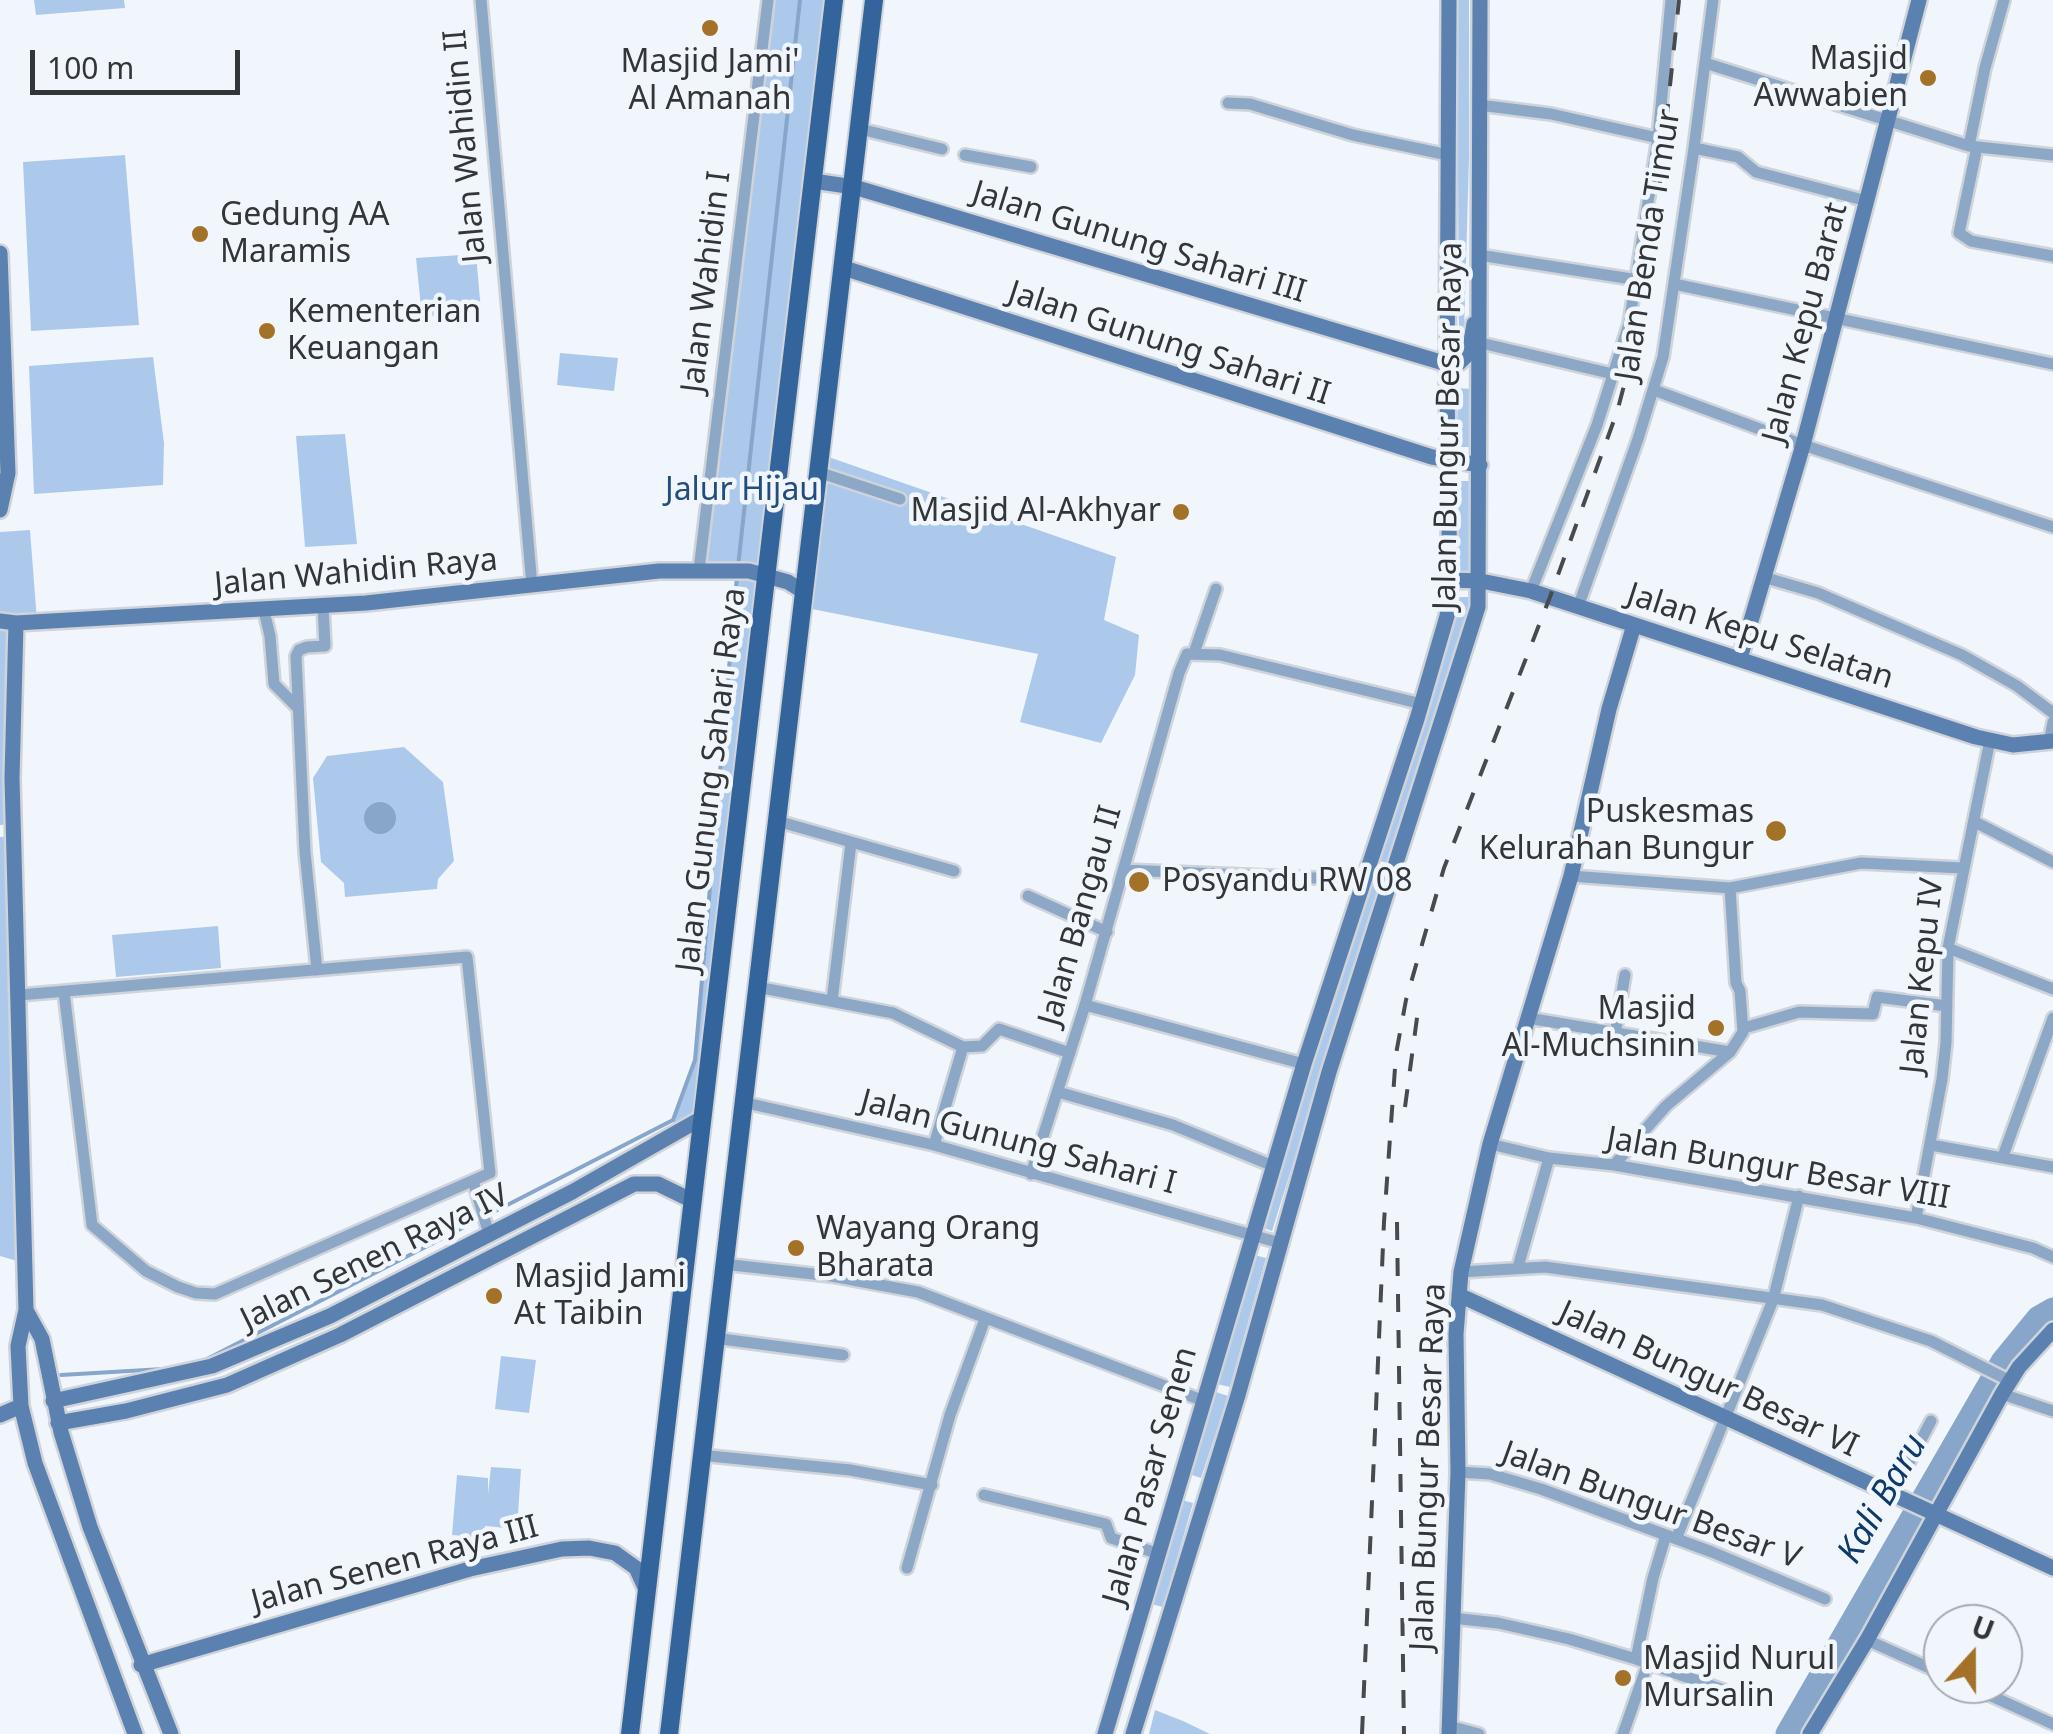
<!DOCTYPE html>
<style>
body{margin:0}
#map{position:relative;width:2053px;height:1734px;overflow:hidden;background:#f1f6fd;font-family:"Noto Sans",sans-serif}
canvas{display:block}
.north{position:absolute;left:1923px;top:1604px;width:100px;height:100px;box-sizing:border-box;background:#f1f6fd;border:2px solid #a5a9af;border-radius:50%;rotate:21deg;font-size:28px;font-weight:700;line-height:40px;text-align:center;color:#333639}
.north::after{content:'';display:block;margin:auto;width:35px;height:45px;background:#a37128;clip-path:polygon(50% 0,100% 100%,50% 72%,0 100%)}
.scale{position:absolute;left:30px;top:50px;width:210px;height:45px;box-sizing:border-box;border:5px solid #333639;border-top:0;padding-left:12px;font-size:30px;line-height:35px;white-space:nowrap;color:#333639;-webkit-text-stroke:8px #f1f6fd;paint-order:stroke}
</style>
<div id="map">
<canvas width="2053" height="1734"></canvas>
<div class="north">U</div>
<div class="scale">100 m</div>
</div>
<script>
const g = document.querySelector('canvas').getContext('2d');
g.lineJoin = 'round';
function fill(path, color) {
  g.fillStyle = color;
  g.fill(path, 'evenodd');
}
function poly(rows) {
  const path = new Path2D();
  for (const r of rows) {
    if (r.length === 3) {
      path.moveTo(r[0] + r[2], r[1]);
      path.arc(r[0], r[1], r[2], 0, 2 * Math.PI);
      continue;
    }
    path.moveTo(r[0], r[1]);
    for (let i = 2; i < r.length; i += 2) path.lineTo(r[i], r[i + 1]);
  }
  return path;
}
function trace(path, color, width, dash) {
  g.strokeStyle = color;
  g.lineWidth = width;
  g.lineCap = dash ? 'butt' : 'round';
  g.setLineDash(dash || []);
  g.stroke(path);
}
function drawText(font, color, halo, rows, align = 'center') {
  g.font = font + ' "Noto Sans",sans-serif';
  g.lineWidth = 9;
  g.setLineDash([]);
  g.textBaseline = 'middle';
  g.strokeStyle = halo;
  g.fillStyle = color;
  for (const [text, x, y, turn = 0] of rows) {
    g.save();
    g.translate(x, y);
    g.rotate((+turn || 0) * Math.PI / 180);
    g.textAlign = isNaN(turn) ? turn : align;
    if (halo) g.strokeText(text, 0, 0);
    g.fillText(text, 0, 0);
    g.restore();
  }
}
const green = poly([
 [34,0,124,0,125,8,36,15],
 [768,0,834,0,702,1118,677,1132,673,1120,695,1060,738,571,699,570],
 [1457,0,1469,0,1469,158,1464,333,1459,333],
 [125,155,139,325,31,331,23,162],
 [476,254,481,311,422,317,416,258],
 [560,353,618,358,614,391,557,385],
 [153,357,164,443,163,485,34,494,29,366],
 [1458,388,1470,389,1470,447,1457,447],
 [345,434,357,544,305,547,296,436],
 [820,454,1116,557,1104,620,1139,635,1135,675,1101,743,1020,722,1038,654,802,607],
 [1455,481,1469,481,1469,572,1456,574],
 [30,530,37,621,0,617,0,532],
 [1459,597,1468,597,1468,614,1441,705,1387,863,1376,860,1430,702,1457,612],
 [0,620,16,623,13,824,0,825],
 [404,747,443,782,454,861,438,879,437,889,345,897,344,883,321,862,313,778,327,756],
 [14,836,24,1263,0,1256,0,837],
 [1373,868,1384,872,1272,1231,1261,1227],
 [218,926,221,968,116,977,112,935],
 [1254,1255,1266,1258,1230,1387,1217,1384],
 [501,1356,536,1360,529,1413,495,1409],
 [1216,1392,1228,1396,1201,1478,1189,1474],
 [491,1467,521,1469,517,1529,485,1526,483,1538,452,1535,457,1475,488,1478,488,1494],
 [1182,1500,1193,1503,1163,1607,1151,1604],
 [1155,1710,1183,1721,1210,1734,1149,1734]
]);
const water = poly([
 [380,818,16]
]);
const stream = poly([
 [738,567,800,0],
 [205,1360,673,1120,695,1060,737,576],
 [61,1375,163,1369]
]);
const river = poly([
 [1788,1734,2003,1362,2039,1318,2053,1310]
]);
const street = poly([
 [481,0,532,586],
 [1705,63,1969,146,2053,155],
 [1228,103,1250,104,1353,135,1448,155],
 [1479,105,1551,114,1658,138],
 [860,129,942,149],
 [1969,146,1985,68,2004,0],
 [1977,147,1959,233,1971,241,2053,256],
 [1694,148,1738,157,1756,172,1867,201],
 [965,155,1031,167],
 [1479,255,1638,280],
 [1674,284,2053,364],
 [1481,343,1613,374],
 [1654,390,1803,445,2053,527],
 [818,472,900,499],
 [699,570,768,0],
 [1763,577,1818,593,1962,655,2017,686,2053,713],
 [1531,591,1597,425,1629,324,1658,138,1671,0],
 [1578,607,1638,439,1663,357,1694,148,1713,0],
 [264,611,270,636,274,684,296,706],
 [1194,653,1216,589],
 [2049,742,2053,722],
 [777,821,954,871],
 [1975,822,2053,862],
 [1124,870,1363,880],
 [1571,876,1730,888,1861,863,1962,868],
 [1028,896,1107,932],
 [1948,948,2053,989],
 [317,970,305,852,296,656,299,650,307,647,325,646,323,606],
 [757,987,893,1013,963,1047,982,1046,999,1029,1070,1053],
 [19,995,467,957,490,1173,215,1294,196,1293,178,1287,146,1271,92,1225,64,992],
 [832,1001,851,843],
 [1085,1005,1304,1064],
 [1528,1018,1730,1052],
 [1744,1028,1799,1012,1873,1014,1877,997,1947,1006],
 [1615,1034,1625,975],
 [1058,1092,1173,1125,1273,1166],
 [742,1102,934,1145,1280,1243],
 [1490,1144,1549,1158,1614,1165,1916,1218,2033,1248,2053,1257],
 [934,1145,963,1047],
 [1931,1145,2053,1167],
 [2003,1156,2053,1018],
 [1614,1165,1666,1106,1730,1052,1743,1032,1740,991,1736,983,1730,888],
 [1031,1174,1085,1005,1179,673,1187,654,1220,655,1422,704],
 [473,1181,489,1234],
 [1916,1218,1942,1079,1946,1043,1948,948,1990,740],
 [723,1264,831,1276,918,1292,1204,1401],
 [1518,1267,1549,1158],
 [1461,1272,1545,1267,1822,1305,1931,1341,2010,1381],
 [714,1338,843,1355],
 [2002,1394,2053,1411],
 [700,1455,850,1470,932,1485],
 [1458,1472,1490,1474,1541,1489,1712,1552,1825,1599],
 [984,1495,1106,1524,1111,1538,1159,1554],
 [1892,1495,1931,1421],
 [1676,1539,1773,1300,1799,1196],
 [907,1568,950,1415,985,1319],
 [1452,1618,1498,1623,1569,1639,1636,1659,1757,1702],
 [1867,1640,1943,1674],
 [1636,1659,1653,1578,1666,1535],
 [1965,1684,2053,1724],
 [1449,1726,1479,1734],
 [1623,1734,1648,1663]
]);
const secondary = poly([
 [813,181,854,187,1447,364,1459,363,1469,353,1474,324],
 [0,253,8,473,0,510],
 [844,268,1432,457,1480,465],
 [1450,580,1481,581,1531,591,1976,737,2013,745,2053,741],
 [0,621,16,623,366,603,659,571,749,571,788,582,804,592],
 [16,623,12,778,26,1310,18,1346,21,1406,35,1463,135,1734],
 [1740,658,1803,445,1919,0],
 [1459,1295,2053,1568],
 [26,1310,42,1339,61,1432,90,1527,171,1734],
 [53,1401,212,1366,330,1316,572,1192,702,1118],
 [0,1415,21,1406],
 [58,1423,126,1411,227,1385,340,1335,634,1184,658,1184,693,1201],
 [141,1665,470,1569,562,1549,589,1548,615,1553,636,1568,647,1592],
 [1105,1734,1304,1064,1417,719,1447,616,1450,593,1447,386,1449,0],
 [1133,1734,1238,1395,1329,1072,1478,607,1480,0],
 [1449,1734,1458,1472,1456,1334,1461,1272,1490,1144,1571,876,1609,709,1634,625],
 [1810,1734,1867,1640,2002,1394,2019,1367,2053,1330]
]);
const primary = poly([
 [630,1734,834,0],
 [669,1734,874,0]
]);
const rail = poly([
 [1405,1107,1419,1003],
 [1397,1222,1404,1734],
 [1362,1734,1384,1222,1396,1054,1406,1000,1444,868,1550,597,1617,412,1648,295,1679,0]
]);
const markers = [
 [710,28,10,"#a37128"],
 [1928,78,10,"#a37128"],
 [200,234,10,"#a37128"],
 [267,331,10,"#a37128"],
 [1181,512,10,"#a37128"],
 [1776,831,12,"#a37128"],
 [1139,882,12,"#a37128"],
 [1716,1028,10,"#a37128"],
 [796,1248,10,"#a37128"],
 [494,1296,10,"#a37128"],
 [1623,1678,10,"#a37128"]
];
const poiNames = [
 ["Masjid",1908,60,"right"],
 ["Awwabien",1908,97,"right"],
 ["Masjid Jami'",710,63,"center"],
 ["Al Amanah",710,100,"center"],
 ["Gedung AA",220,216],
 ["Maramis",220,253],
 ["Kementerian",287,313],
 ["Keuangan",287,350],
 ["Masjid Al-Akhyar",1161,512,"right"],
 ["Puskesmas",1754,813,"right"],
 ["Kelurahan Bungur",1754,850,"right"],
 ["Posyandu RW 08",1162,882],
 ["Masjid",1696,1010,"right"],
 ["Al-Muchsinin",1696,1047,"right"],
 ["Wayang Orang",816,1230],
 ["Bharata",816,1267],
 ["Masjid Jami",514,1278],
 ["At Taibin",514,1315],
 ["Masjid Nurul",1643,1660],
 ["Mursalin",1643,1697]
];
const streetNames = [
 ["Jalan Wahidin II",466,146,-95],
 ["Jalan Gunung Sahari III",1139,243,17],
 ["Jalan Benda Timur",1649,245,-81],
 ["Jalan Wahidin I",707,282,-83],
 ["Jalan Kepu Barat",1806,323,-75],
 ["Jalan Gunung Sahari II",1169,344,18],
 ["Jalan Bungur Besar Raya",1449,426,-89],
 ["Jalan Wahidin Raya",356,573,-5],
 ["Jalan Kepu Selatan",1760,637,18],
 ["Jalan Gunung Sahari Raya",712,780,-83],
 ["Jalan Bangau II",1081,916,-74],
 ["Jalan Kepu IV",1923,976,-84],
 ["Jalan Gunung Sahari I",1018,1143,15],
 ["Jalan Bungur Besar VIII",1778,1169,10],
 ["Jalan Senen Raya IV",375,1258,-26],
 ["Jalan Bungur Besar VI",1708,1380,25],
 ["Jalan Bungur Besar Raya",1429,1467,-88],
 ["Jalan Pasar Senen",1151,1476,-74],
 ["Jalan Bungur Besar V",1651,1506,20],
 ["Jalan Senen Raya III",395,1565,-15]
];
const parkNames = [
 ["Jalur Hijau",742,491]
];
const waterNames = [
 ["Kali Baru",1883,1499,-60]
];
fill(green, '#acc9eb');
fill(water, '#87a6c9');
trace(stream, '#87a6c9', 4);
trace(river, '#87a6c9', 25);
trace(street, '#cfd3da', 16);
trace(secondary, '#cfd3da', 20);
trace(primary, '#cfd3da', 22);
trace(street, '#8da8c7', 11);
trace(secondary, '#5a81af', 15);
trace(primary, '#33659c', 18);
trace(rail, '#474a4e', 4, [18, 18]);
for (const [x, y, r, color] of markers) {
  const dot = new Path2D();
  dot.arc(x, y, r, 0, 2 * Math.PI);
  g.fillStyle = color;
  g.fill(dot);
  trace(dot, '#f1f6fd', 4);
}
drawText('32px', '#333639', '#f1f6fd', poiNames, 'left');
drawText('32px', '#333639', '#f1f6fd', streetNames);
drawText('32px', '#224d7c', '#f1f6fd', parkNames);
drawText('italic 35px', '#0d3a68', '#f1f6fd', waterNames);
</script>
